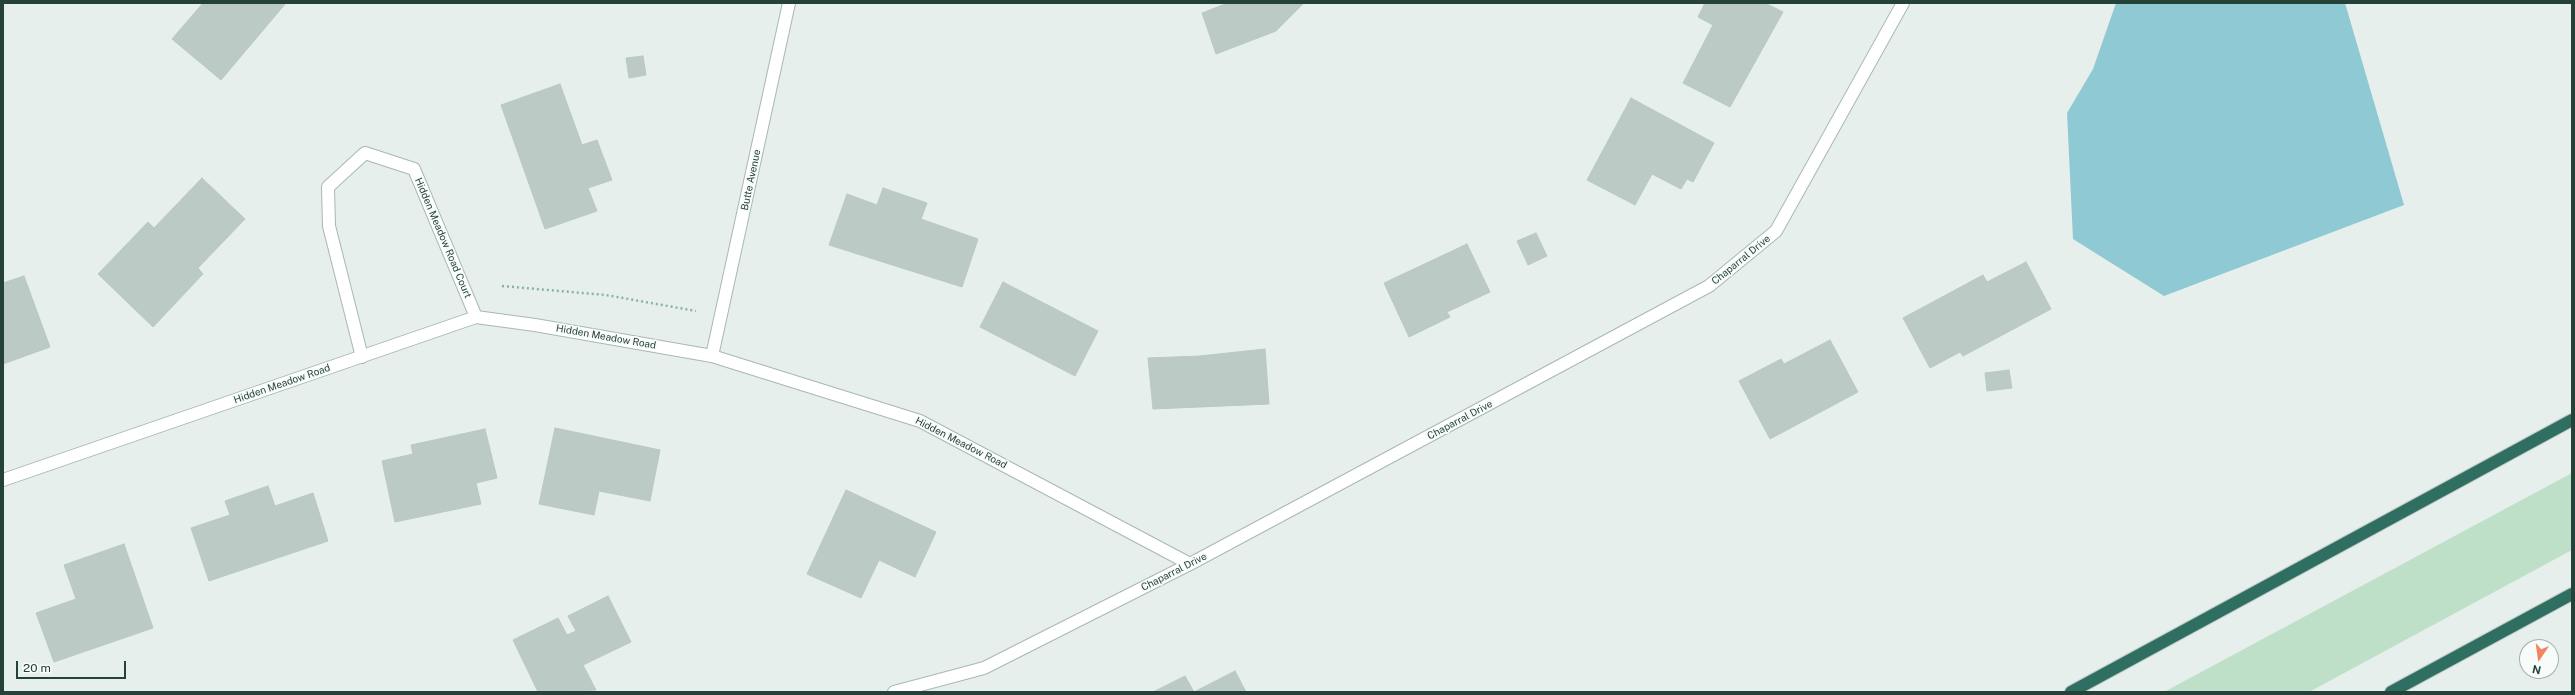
<!DOCTYPE html>
<style>
body{margin:0}
#map{position:relative;width:2575px;height:695px;overflow:hidden;background:#e6efeb;font-family:"Public Sans",sans-serif}
canvas{display:block}
.frame{position:absolute;inset:0;border:4px solid #24423a;pointer-events:none}
.north{position:absolute;left:2519px;top:639px;width:40px;height:40px;box-sizing:border-box;background:#f7fbf9;border:1px solid #a3b1ad;border-radius:50%;rotate:193deg;font-size:11px;font-weight:700;line-height:16px;text-align:center;color:#24423a}
.north::after{content:'';display:block;margin:auto;width:14px;height:18px;background:#f4845f;clip-path:polygon(50% 0,100% 100%,50% 72%,0 100%)}
.scale{position:absolute;left:16px;top:661px;width:110px;height:18px;box-sizing:border-box;border:2px solid #24423a;border-top:0;padding-left:5px;font-size:12px;line-height:14px;white-space:nowrap;color:#24423a;-webkit-text-stroke:3px #f7fbf9;paint-order:stroke}
</style>
<div id="map">
<canvas width="2575" height="695"></canvas>
<div class="frame"></div>
<div class="north">N</div>
<div class="scale">20 m</div>
</div>
<script>
const g = document.querySelector('canvas').getContext('2d');
g.lineJoin = 'round';
function fill(path, color) {
  g.fillStyle = color;
  g.fill(path, 'evenodd');
}
function poly(rows) {
  const path = new Path2D();
  for (const r of rows) {
    path.moveTo(r[0], r[1]);
    for (let i = 2; i < r.length; i += 2) path.lineTo(r[i], r[i + 1]);
  }
  return path;
}
function trace(path, color, width, dash) {
  g.strokeStyle = color;
  g.lineWidth = width;
  g.lineCap = dash ? 'butt' : 'round';
  g.setLineDash(dash || []);
  g.stroke(path);
}
function drawText(font, color, halo, rows, align = 'center') {
  g.font = font + ' "Public Sans",sans-serif';
  g.lineWidth = 3.5;
  g.setLineDash([]);
  g.textBaseline = 'middle';
  g.strokeStyle = halo;
  g.fillStyle = color;
  for (const [text, x, y, turn = 0] of rows) {
    g.save();
    g.translate(x, y);
    g.rotate((+turn || 0) * Math.PI / 180);
    g.textAlign = isNaN(turn) ? turn : align;
    if (halo) g.strokeText(text, 0, 0);
    g.fillText(text, 0, 0);
    g.restore();
  }
}
const green = poly([
 [2572,473,2572,550,2309,692,2164,692]
]);
const water = poly([
 [2116,3,2345,3,2404,205,2164,296,2073,239,2067,113,2093,69]
]);
const building = poly([
 [203,3,286,3,221,80,172,39,203,3],
 [1228,3,1304,3,1276,31,1216,54,1202,13,1228,3],
 [1705,3,1765,3,1783,12,1730,107,1683,83,1713,25,1698,17,1705,3],
 [643,56,646,75,629,78,626,58,643,56],
 [560,84,582,145,597,140,612,180,588,188,597,211,545,229,501,105,560,84],
 [1631,98,1714,143,1693,182,1687,179,1681,189,1652,174,1635,205,1587,180,1631,98],
 [202,178,245,219,198,268,203,274,153,327,98,274,148,222,154,228,202,178],
 [883,188,927,203,921,219,978,239,962,287,829,245,847,194,877,205,883,188],
 [1536,233,1547,256,1528,265,1517,241,1536,233],
 [1467,244,1490,292,1447,312,1450,317,1409,337,1384,283,1467,244],
 [2026,262,2051,309,1963,356,1960,352,1930,368,1903,318,1983,275,1987,282,2026,262],
 [24,276,50,347,3,364,3,283,24,276],
 [1003,282,1098,331,1075,376,980,327,1003,282],
 [1830,340,1858,392,1770,439,1739,381,1781,359,1784,364,1830,340],
 [1265,349,1269,404,1153,409,1148,358,1200,356,1265,349],
 [2009,370,2012,388,1987,391,1985,373,2009,370],
 [555,428,660,450,650,501,599,491,594,515,539,504,555,428],
 [485,429,497,478,476,483,481,504,395,522,382,461,413,454,411,445,485,429],
 [268,486,275,506,313,493,328,541,209,581,191,528,230,515,225,501,268,486],
 [846,490,936,532,915,577,879,560,861,598,807,574,846,490],
 [124,544,153,628,54,662,36,613,76,599,64,565,124,544],
 [608,596,631,642,583,665,596,690,538,692,513,640,558,618,567,635,576,631,568,616,608,596],
 [1235,671,1246,692,1153,692,1185,676,1194,692,1235,671]
]);
const path = poly([
 [502,286,606,295,696,311]
]);
const minor = poly([
 [712,356,789,3],
 [362,357,329,226,328,187,365,153,414,169,476,317],
 [3,480,476,317,535,325,712,356,920,421,1190,564],
 [894,692,984,668,1190,564,1709,286,1776,231,1903,3]
]);
const motorway = poly([
 [2071,692,2572,420],
 [2391,692,2572,594]
]);
const streetNames = [
 ["Butte Avenue",751,180,-78],
 ["Hidden Meadow Road Court",443,238,67],
 ["Chaparral Drive",1741,260,-39],
 ["Hidden Meadow Road",606,337,10],
 ["Hidden Meadow Road",282,384,-19],
 ["Chaparral Drive",1460,420,-28],
 ["Hidden Meadow Road",961,443,27],
 ["Chaparral Drive",1174,572,-27]
];
fill(green, '#bfe0c8');
fill(water, '#8ec9d4');
fill(building, '#bbcac4');
trace(building, '#b8c9c2', 1);
trace(minor, '#a8b8b2', 14);
trace(motorway, '#c2cac8', 14);
trace(path, '#86b3a5', 2.5, [2, 3]);
trace(minor, '#fff', 12);
trace(motorway, '#2f6f62', 12);
drawText('10px', '#24423a', '#f7fbf9', streetNames);
</script>
